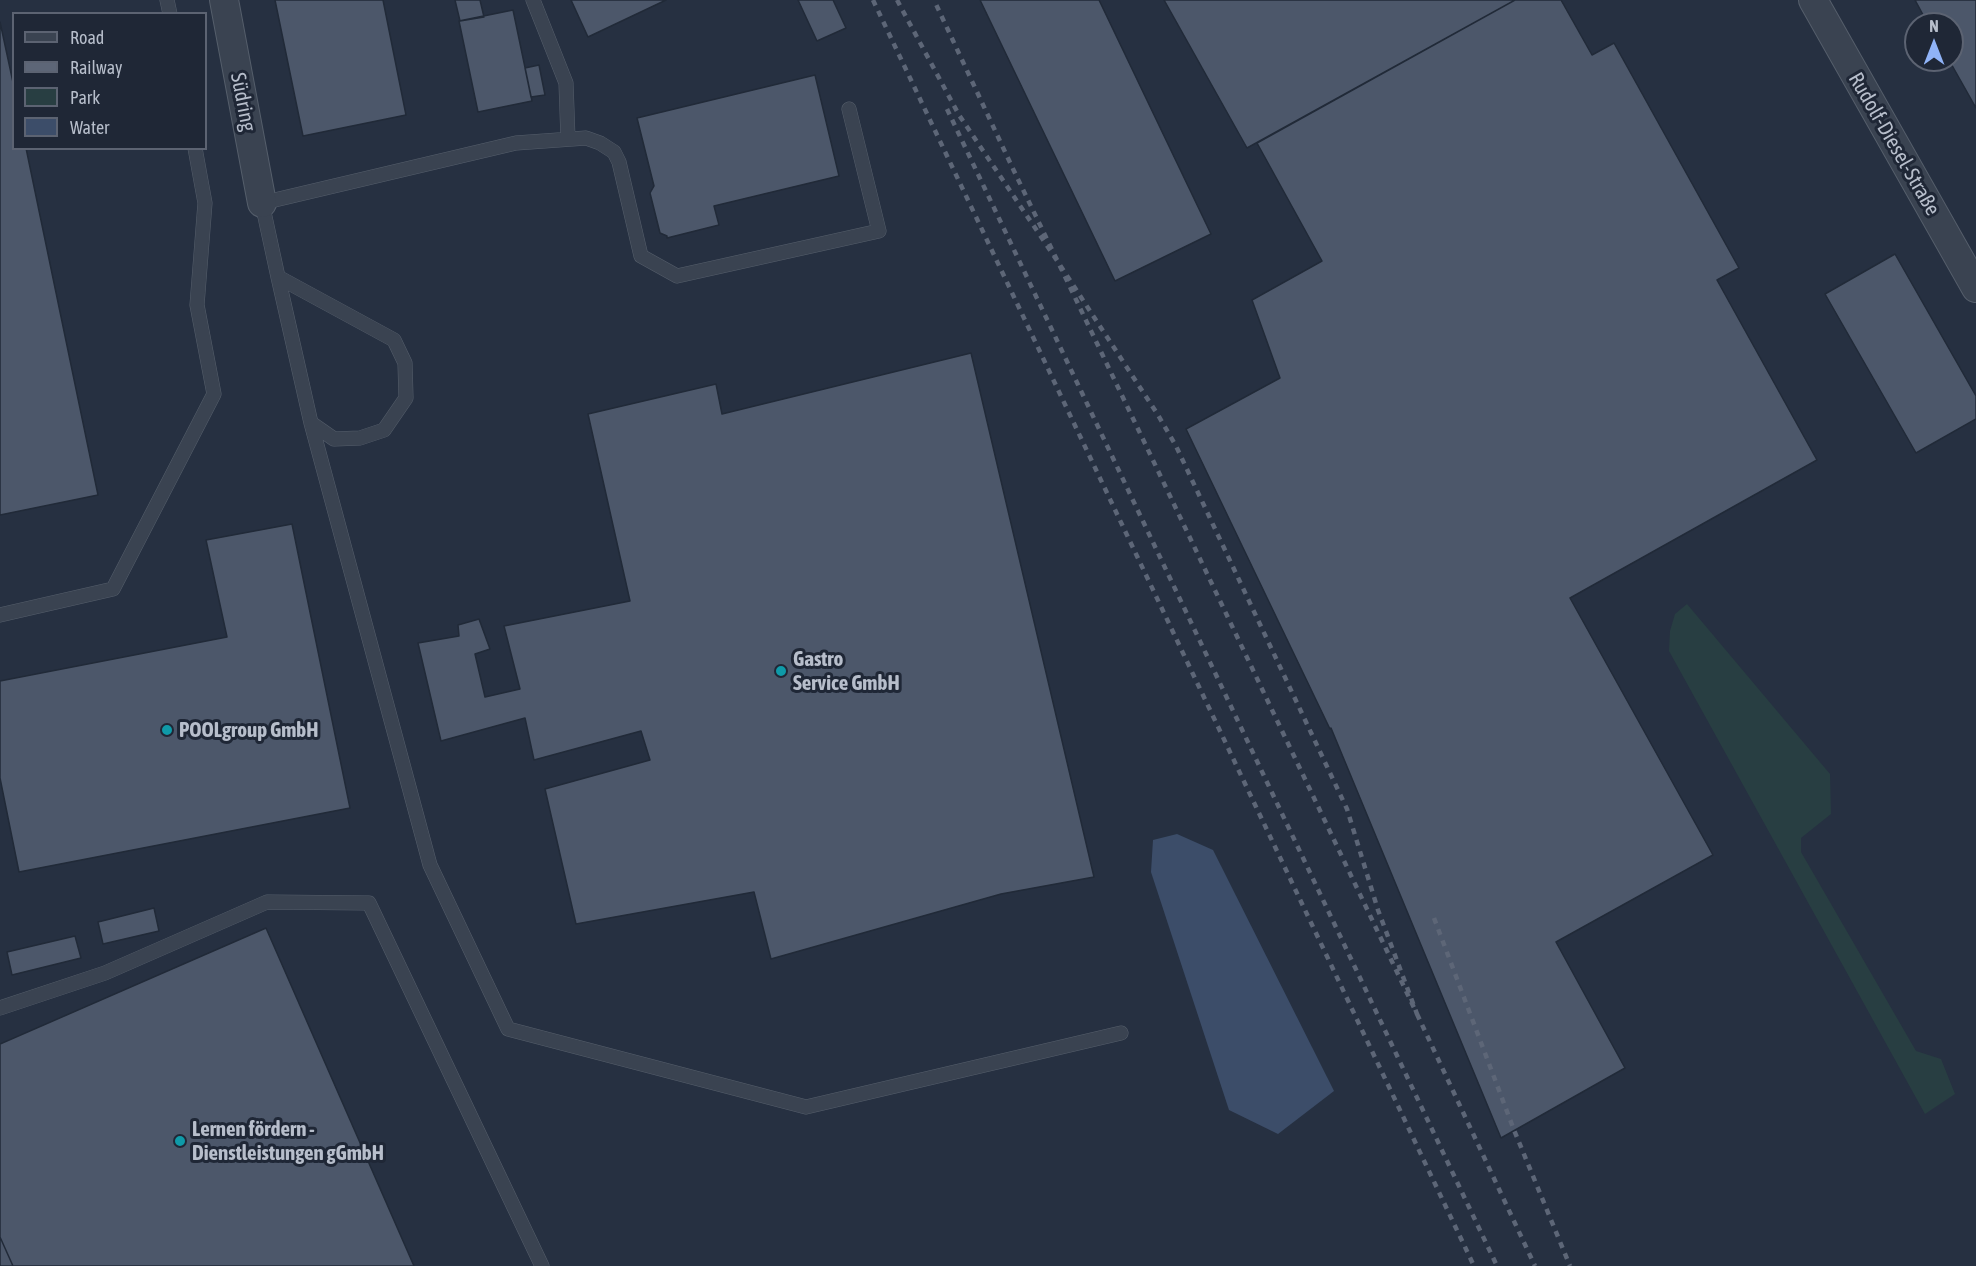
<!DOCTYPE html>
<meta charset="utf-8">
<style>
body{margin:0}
#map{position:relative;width:1976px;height:1266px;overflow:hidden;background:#263041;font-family:"Asap Condensed",sans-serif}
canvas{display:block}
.legend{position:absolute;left:12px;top:12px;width:195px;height:138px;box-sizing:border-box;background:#1f2736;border:2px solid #5c6372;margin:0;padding:8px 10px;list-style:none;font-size:18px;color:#b7becb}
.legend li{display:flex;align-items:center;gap:12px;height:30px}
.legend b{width:30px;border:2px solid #5c6372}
.north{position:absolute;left:1904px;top:12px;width:60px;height:60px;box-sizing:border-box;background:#1f2736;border:2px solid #5c6372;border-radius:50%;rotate:0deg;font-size:16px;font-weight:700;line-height:24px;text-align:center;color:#b7becb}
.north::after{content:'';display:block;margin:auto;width:21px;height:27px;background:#90b3f7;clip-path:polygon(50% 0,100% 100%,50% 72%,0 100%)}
</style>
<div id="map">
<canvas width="1976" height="1266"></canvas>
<ul class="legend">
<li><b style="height:8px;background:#3a4351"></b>Road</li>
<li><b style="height:8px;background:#5d6677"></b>Railway</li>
<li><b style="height:16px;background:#283e42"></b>Park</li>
<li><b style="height:16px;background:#3c4d69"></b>Water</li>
</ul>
<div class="north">N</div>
</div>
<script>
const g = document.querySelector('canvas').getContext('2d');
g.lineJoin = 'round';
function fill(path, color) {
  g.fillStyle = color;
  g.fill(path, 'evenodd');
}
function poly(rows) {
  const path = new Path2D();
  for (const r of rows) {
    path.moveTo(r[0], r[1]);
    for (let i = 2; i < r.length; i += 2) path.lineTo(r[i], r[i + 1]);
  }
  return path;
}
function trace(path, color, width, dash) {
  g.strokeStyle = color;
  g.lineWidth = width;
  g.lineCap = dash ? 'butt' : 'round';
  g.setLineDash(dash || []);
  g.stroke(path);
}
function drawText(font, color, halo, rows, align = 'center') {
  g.font = font + ' "Asap Condensed",sans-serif';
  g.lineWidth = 6;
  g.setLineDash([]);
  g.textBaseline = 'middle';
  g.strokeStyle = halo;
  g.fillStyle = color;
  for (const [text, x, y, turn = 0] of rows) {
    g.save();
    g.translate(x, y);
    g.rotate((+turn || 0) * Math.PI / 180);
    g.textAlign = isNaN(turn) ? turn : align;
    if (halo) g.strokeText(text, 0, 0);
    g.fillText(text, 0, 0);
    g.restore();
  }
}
const green = poly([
 [1687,604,1830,774,1831,814,1801,838,1801,852,1916,1051,1941,1059,1955,1094,1925,1114,1669,651,1670,631,1675,614]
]);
const water = poly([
 [1177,834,1213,850,1334,1091,1278,1134,1229,1110,1151,872,1153,840]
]);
const building = poly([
 [275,0,383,0,406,115,303,136,275,0],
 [455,0,480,0,484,17,460,21,455,0],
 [571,0,666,0,588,37,571,0],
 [798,0,833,0,846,28,817,41,798,0],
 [980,0,1099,0,1211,234,1115,281,980,0],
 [1164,0,1515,0,1247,148,1164,0],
 [1515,0,1561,0,1592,55,1614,43,1739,268,1717,280,1817,460,1570,598,1713,855,1556,942,1625,1068,1501,1138,1331,728,1330,729,1186,429,1280,378,1252,300,1322,261,1257,143,1515,0],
 [1915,0,1976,0,1976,108,1949,60,1952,60,1952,24,1928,24,1915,0],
 [513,10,532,101,478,112,459,21,513,10],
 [0,22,14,87,14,148,26,148,98,495,0,515,0,22],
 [539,65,545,95,531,97,525,68,539,65],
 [815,75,839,176,714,206,719,225,667,238,667,236,660,233,650,193,654,186,637,118,815,75],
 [1895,254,1976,396,1976,419,1916,453,1825,294,1895,254],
 [971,353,1094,877,1001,894,771,959,754,892,576,924,545,789,650,760,641,731,534,760,525,718,441,741,418,643,459,636,458,625,479,619,490,649,475,654,485,697,520,689,504,626,630,601,588,414,716,384,722,414,971,353],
 [292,524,350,808,19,872,0,778,0,681,227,637,206,540,292,524],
 [154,908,159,931,103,944,98,922,154,908],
 [266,928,414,1266,13,1266,0,1237,0,1044,266,928],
 [75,936,81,958,12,975,7,952,75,936],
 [0,1237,13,1266,0,1266,0,1237]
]);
const lane = poly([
 [167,0,170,14],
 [533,0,566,83,568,139],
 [278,277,394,340,405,363,406,398,384,430,360,438,334,439,311,423,278,277,262,203,516,143,586,138,600,143,614,152,619,162,641,256,677,276,879,231,849,109],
 [311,423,430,865,508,1029,806,1107,1121,1033],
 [0,615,113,589,214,394,197,305,205,203,195,148],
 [0,1008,105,973,267,902,369,903,542,1266]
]);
const street = poly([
 [224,0,262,203],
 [1813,0,1976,288]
]);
const rail = poly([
 [873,0,1474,1266],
 [897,0,959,115,1058,262,1158,415,1176,446,1347,809,1378,910,1417,1014,1150,454,1058,262,1014,171,934,0],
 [947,109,1497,1266],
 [1434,918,1514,1130,1570,1266],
 [1417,1014,1535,1266]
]);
const markers = [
 [781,671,6,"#0f9aa8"],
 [167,730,6,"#0f9aa8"],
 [180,1141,6,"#0f9aa8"]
];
const streetNames = [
 ["Südring",243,102,79],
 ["Rudolf-Diesel-Straße",1894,144,60]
];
const poiNames = [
 ["Gastro",793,659],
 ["Service GmbH",793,683],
 ["POOLgroup GmbH",179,730],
 ["Lernen fördern -",192,1129],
 ["Dienstleistungen gGmbH",192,1153]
];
fill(green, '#283e42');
fill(water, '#3c4d69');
fill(building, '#4c576a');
trace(building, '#212a38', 1.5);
trace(lane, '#555e6b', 15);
trace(street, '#555e6b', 30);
trace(lane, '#3a4351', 14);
trace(street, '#3a4351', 28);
trace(rail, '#5d6677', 4.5, [6, 6]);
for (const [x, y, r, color] of markers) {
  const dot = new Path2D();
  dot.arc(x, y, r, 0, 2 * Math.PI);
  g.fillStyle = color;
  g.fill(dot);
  trace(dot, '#1f2736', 2);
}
drawText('21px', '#b7becb', '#1f2736', streetNames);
drawText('bold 21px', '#b7becb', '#1f2736', poiNames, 'left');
</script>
